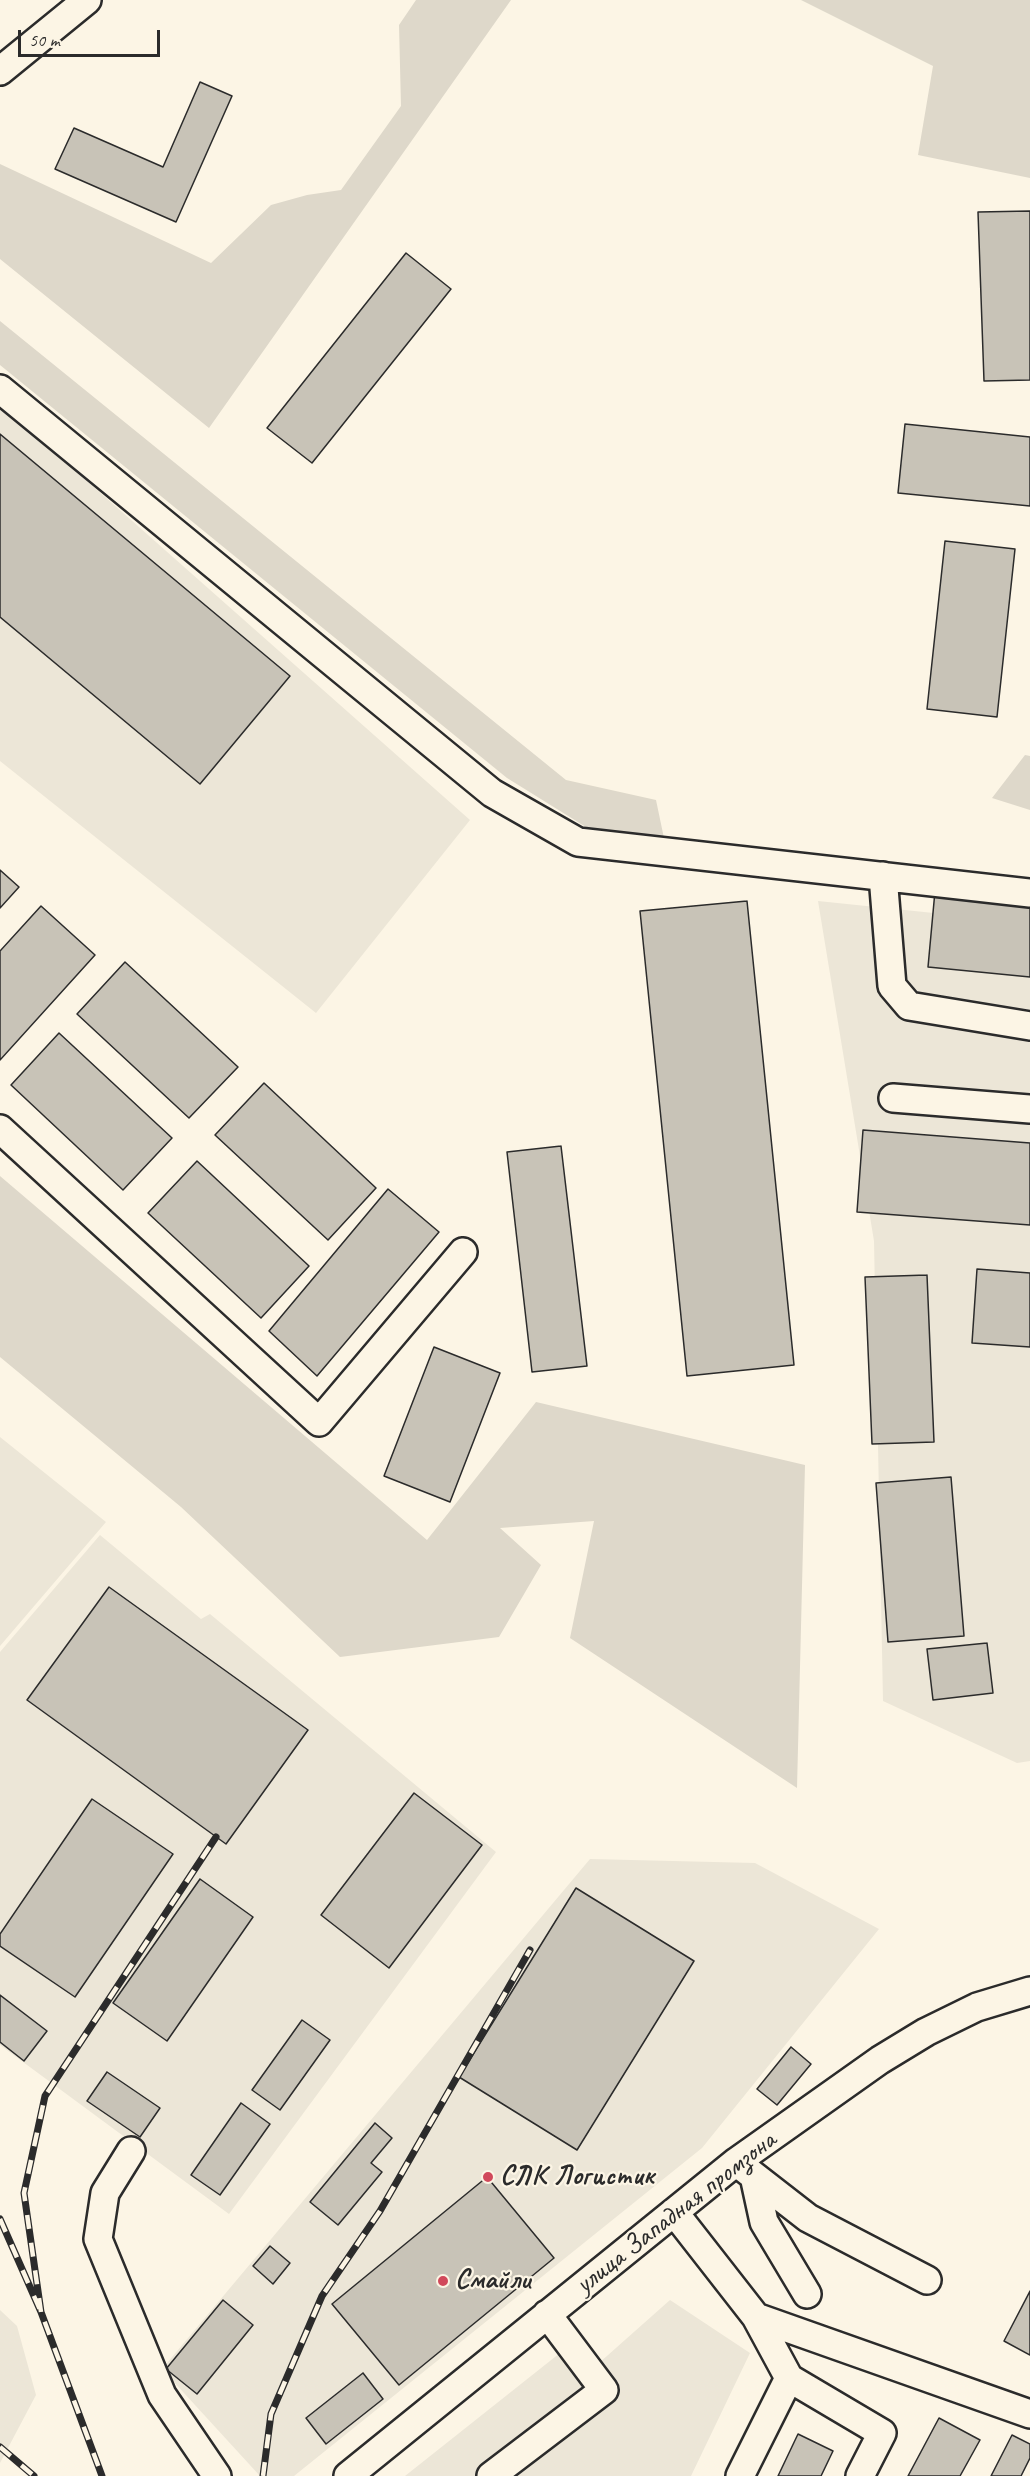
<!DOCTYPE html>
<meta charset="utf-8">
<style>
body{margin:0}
#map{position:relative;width:1030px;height:2476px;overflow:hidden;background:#fcf5e5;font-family:Caveat,sans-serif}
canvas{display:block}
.scale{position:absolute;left:18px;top:30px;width:142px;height:27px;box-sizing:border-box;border:3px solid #2b2b2b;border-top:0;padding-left:8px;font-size:18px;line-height:21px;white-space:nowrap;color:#2b2b2b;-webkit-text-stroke:4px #fcf5e5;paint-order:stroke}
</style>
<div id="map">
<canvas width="1030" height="2476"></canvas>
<div class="scale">50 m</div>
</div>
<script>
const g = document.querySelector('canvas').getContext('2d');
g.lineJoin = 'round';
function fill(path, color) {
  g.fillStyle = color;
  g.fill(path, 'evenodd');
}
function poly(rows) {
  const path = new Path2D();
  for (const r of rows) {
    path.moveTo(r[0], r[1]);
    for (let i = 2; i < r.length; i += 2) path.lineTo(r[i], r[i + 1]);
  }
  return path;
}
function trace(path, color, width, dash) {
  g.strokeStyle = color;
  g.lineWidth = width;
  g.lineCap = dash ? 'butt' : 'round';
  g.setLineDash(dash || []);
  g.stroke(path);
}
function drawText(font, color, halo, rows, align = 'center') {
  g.font = font + ' Caveat,sans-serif';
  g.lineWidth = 4.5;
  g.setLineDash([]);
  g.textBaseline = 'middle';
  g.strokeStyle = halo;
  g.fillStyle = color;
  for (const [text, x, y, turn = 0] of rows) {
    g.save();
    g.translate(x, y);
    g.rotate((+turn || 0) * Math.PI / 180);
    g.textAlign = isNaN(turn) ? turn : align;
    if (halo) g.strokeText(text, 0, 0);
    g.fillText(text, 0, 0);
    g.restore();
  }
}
const built = poly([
 [0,404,470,820,316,1013,0,761],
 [818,901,1030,923,1030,1761,1017,1763,883,1701,874,1241],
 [0,1437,106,1522,0,1646],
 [100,1535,201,1619,210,1614,496,1852,229,2214,0,2045,0,1652],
 [590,1859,755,1863,879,1929,702,2148,294,2476,260,2476,162,2369],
 [670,2300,750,2353,691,2476,405,2476,560,2353,581,2379],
 [0,2310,17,2326,36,2395,0,2463]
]);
const green = poly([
 [416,0,511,0,209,428,0,259,0,164,211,263,271,205,307,195,341,190,401,106,399,25],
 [801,0,1030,0,1030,178,918,155,933,66],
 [0,321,566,780,656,800,665,843,594,832,507,778,0,365],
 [1025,755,1030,756,1030,810,992,798],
 [0,1176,427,1540,536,1402,805,1465,797,1788,570,1638,594,1521,500,1528,541,1565,499,1637,340,1657,181,1507,0,1357]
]);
const building = poly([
 [200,82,232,96,176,222,55,169,74,128,163,167,200,82],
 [1030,211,1030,380,984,381,978,212,1030,211],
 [406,253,451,289,312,463,267,428,406,253],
 [905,424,1030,437,1030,506,898,493,905,424],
 [0,434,290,676,200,784,0,617,0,434],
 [945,541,1015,549,997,717,927,709,945,541],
 [0,870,19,887,0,908,0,870],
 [935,891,1030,901,1030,977,928,967,935,891],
 [747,901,794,1365,687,1376,640,911,747,901],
 [41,906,95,955,0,1060,0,951,41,906],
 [125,962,238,1067,189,1118,77,1014,125,962],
 [59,1033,172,1138,123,1190,11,1085,59,1033],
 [264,1083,376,1188,328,1240,215,1135,264,1083],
 [863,1130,1030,1143,1030,1225,857,1212,863,1130],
 [561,1146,587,1366,532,1372,507,1152,561,1146],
 [197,1161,309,1266,261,1318,148,1213,197,1161],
 [388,1189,439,1232,317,1376,269,1331,388,1189],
 [977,1269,1030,1273,1030,1347,972,1343,977,1269],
 [927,1275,934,1442,872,1444,865,1277,927,1275],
 [434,1347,500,1373,450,1502,384,1476,434,1347],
 [951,1477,964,1636,888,1642,876,1483,951,1477],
 [109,1587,308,1730,226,1844,27,1700,109,1587],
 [987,1643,993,1693,933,1700,927,1649,987,1643],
 [414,1793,482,1845,389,1968,321,1915,414,1793],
 [92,1799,173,1854,75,1997,0,1946,0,1934,92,1799],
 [200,1879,253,1917,167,2041,113,2003,200,1879],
 [576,1888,694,1961,577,2150,459,2077,576,1888],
 [0,1995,47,2031,24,2061,0,2042,0,1995],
 [302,2020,330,2040,280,2110,252,2090,302,2020],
 [791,2047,811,2064,777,2105,757,2089,791,2047],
 [107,2072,160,2108,140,2137,87,2101,107,2072],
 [241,2103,270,2124,220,2195,191,2175,241,2103],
 [375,2123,392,2138,371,2163,382,2172,338,2225,310,2202,375,2123],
 [487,2177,554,2258,399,2385,332,2304,487,2177],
 [270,2246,290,2263,273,2284,253,2266,270,2246],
 [1030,2291,1030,2355,1004,2341,1030,2291],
 [223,2300,253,2325,197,2394,166,2369,223,2300],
 [363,2373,383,2399,326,2444,306,2418,363,2373],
 [939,2418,980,2440,960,2476,908,2476,939,2418],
 [798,2434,833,2451,821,2476,778,2476,798,2434],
 [1012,2435,1030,2444,1030,2458,1021,2476,991,2476,1012,2435]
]);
const minor = poly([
 [0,71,87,0],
 [0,389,492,793,578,842,1030,893],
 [883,876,892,986,909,1006,1030,1026],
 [893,1098,1030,1109],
 [0,1129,319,1422,463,1252],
 [131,2151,105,2193,98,2239,162,2395,217,2476],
 [736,2162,808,2218,927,2280],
 [754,2176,764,2222,807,2294],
 [674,2212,756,2317,789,2378,740,2476],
 [756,2317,1030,2414],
 [789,2378,882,2433,860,2476],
 [348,2476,736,2162,880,2060,926,2032,977,2007,1030,1991],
 [491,2476,604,2390,547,2314]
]);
const rail = poly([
 [0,2219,41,2312,102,2476],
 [41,2312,24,2193,45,2096,216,1837],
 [0,2447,34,2476],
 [263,2476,271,2414,322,2296,380,2211,530,1950]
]);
const markers = [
 [488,2177,6,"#d1495b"],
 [443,2281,6,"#d1495b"]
];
const poiNames = [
 ["СЛК Логистик",500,2177],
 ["Смайли",455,2281]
];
const streetNames = [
 ["улица Западная промзона",676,2213,-38]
];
fill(built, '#ece6d7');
fill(green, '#ded8ca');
fill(building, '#c8c3b7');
trace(building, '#2b2b2b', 1.5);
trace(minor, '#2b2b2b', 32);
trace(minor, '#fcf5e5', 27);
trace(rail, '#2b2b2b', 7);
trace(rail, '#fcf5e5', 4.5, [14]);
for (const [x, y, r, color] of markers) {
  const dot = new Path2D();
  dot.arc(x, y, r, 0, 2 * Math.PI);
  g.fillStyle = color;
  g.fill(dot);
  trace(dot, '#fcf5e5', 2);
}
drawText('bold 28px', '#2b2b2b', '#fcf5e5', poiNames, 'left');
drawText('28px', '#2b2b2b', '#fcf5e5', streetNames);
</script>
